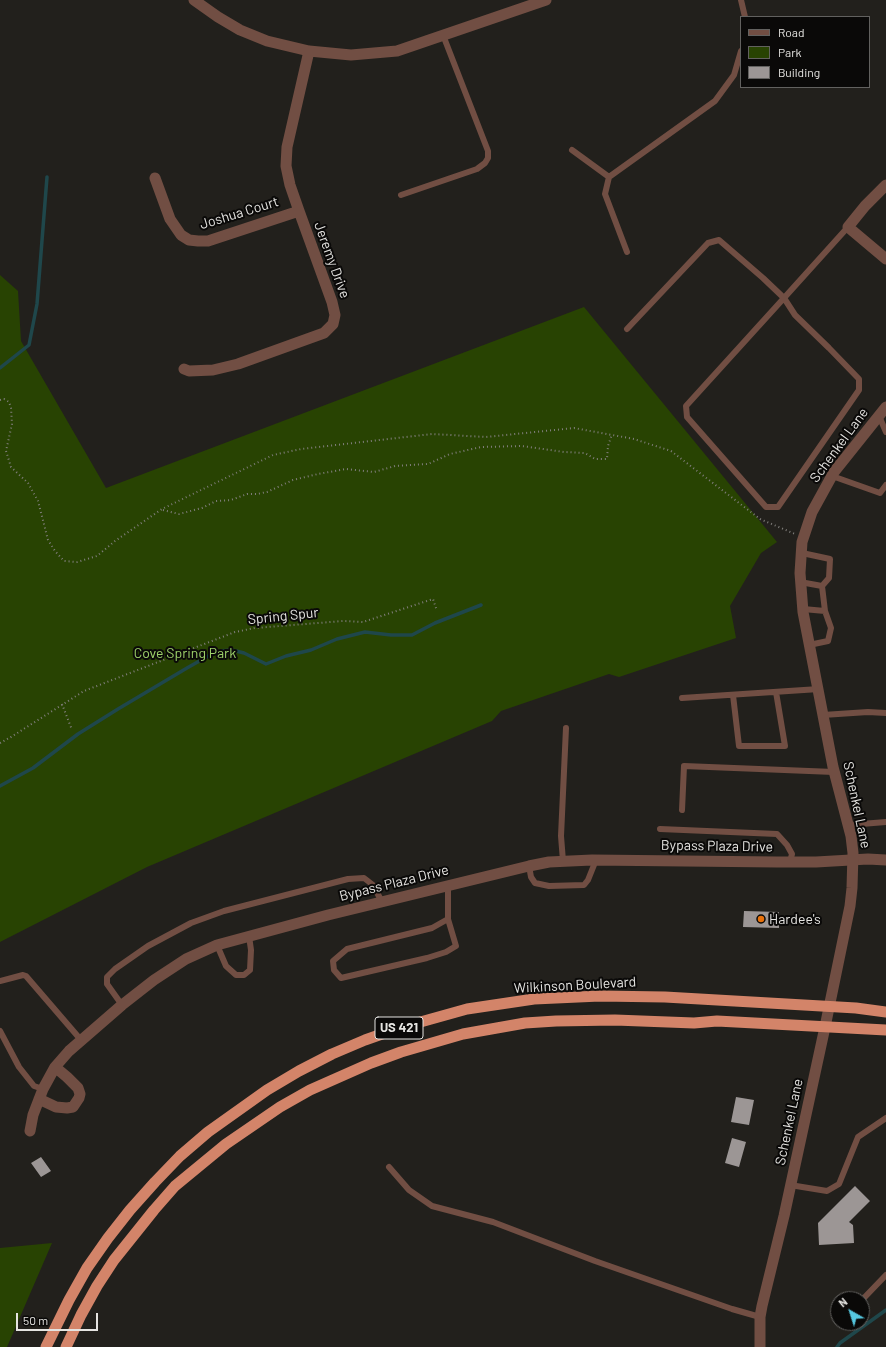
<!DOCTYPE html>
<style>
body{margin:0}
#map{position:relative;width:886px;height:1347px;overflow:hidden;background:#22201c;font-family:Barlow,sans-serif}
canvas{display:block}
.legend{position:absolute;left:740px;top:16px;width:130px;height:72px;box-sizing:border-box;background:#0a0908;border:1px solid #62615f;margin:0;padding:5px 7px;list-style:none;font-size:12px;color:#e5e4e1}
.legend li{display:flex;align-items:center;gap:8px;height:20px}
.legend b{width:20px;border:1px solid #62615f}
.north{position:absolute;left:830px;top:1291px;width:40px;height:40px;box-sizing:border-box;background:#0a0908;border:1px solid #62615f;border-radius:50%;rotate:321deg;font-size:11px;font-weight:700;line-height:16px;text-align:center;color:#e5e4e1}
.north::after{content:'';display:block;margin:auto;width:14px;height:18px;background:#56c9e1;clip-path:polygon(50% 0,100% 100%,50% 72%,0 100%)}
.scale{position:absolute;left:16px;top:1313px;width:82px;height:18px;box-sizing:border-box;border:2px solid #e5e4e1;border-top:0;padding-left:5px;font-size:12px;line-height:14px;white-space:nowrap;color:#e5e4e1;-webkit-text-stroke:3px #0a0908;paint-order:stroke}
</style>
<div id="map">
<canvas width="886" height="1347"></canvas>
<ul class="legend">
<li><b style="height:5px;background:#714e43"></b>Road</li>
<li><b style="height:11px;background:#284302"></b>Park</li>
<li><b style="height:11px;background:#9c9695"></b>Building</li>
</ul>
<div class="north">N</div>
<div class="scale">50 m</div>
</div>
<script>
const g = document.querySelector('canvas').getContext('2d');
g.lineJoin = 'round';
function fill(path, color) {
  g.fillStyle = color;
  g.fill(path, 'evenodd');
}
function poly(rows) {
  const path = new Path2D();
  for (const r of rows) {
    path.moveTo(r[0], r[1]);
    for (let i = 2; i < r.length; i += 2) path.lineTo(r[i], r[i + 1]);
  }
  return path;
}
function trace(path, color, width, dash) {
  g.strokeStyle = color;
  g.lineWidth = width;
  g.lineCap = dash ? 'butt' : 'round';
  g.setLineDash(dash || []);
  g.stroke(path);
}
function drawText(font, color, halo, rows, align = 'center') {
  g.font = font + ' Barlow,sans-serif';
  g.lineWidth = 4;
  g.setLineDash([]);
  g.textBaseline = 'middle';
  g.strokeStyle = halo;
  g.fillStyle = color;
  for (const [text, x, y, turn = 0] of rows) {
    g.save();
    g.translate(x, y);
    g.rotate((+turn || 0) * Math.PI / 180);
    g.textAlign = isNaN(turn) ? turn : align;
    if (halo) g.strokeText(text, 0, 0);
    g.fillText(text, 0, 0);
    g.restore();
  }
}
const green = poly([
 [0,275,18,291,21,341,106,488,584,307,777,542,761,553,730,606,736,638,619,677,609,674,501,711,492,721,147,867,0,942],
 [52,1243,7,1347,0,1347,0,1248]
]);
const stream = poly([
 [0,368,29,345,37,304,47,177],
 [0,786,33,768,78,734,118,709,187,668,210,655,220,651,232,650,244,653,266,664,286,656,311,650,337,639,365,632,391,635,412,635,435,623,481,605],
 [837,1347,840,1343,886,1310]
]);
const building = poly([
 [744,911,779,912,779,928,743,927],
 [736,1097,754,1100,749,1125,731,1122],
 [732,1138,746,1142,739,1167,725,1163],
 [41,1157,51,1171,41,1177,31,1163],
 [855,1186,870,1201,849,1222,853,1225,854,1243,819,1245,818,1223]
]);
const path = poly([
 [0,400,4,399,9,402,11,408,12,424,6,451,11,467,28,483,38,501,48,540,55,551,64,561,77,562,97,556,115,541,162,509,273,455,301,449,432,434,486,437,574,428,634,439,671,451,760,519,795,534],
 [163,510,179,514,202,508,216,501,231,500,247,494,257,494,267,492,293,480,318,474,346,469,374,472,395,466,428,464,450,454,481,447,522,446,564,452,585,453,595,459,607,459,608,446,612,434],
 [62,704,72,730],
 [0,743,11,737,84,691,235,632,255,628,343,621,363,622,433,599,437,611]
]);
const service = poly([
 [741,0,745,17],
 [572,150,609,177],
 [401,195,477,169,485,163,488,158,488,151,443,35],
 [627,252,605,194,609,177,715,101,734,75,741,51],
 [784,298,795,315,829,348,859,379,859,390,778,507,766,507,687,417,686,406,784,298],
 [627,329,708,243,719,240,763,278,784,298,848,227],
 [879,416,886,432],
 [832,476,880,493,886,485],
 [802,553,830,559,829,578,822,586],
 [800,582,822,586,825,611],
 [803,609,825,611,831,628,828,641,809,645],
 [733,695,739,746,785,746,776,692],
 [682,698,819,689],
 [823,715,868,712,886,713],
 [682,810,684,766,834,772],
 [849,825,886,822],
 [660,829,777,834,787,845,792,854,790,862],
 [563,861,561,836,566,728],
 [529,866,531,877,535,883,549,886,584,885,588,880,596,860],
 [448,885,448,919,432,928,347,949,333,961,334,970,341,978,427,958,446,952,456,946,448,919],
 [217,945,226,966,236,975,244,975,250,970,251,950,249,936],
 [0,981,23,975,26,976,81,1040],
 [122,1005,107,984,107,977,115,969,148,946,191,923,224,911,348,879,364,878,373,885,382,902],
 [0,1031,19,1067,34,1086,43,1089],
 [389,1167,409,1190,432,1206,493,1222,595,1261,732,1309,760,1317],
 [790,1185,827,1191,839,1184,858,1137,886,1118],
 [862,1300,886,1275]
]);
const minor = poly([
 [194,0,218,17,240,30,267,41,309,51,351,55,397,51,546,0],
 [155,178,170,219,181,235,189,240,198,241,208,241,299,211],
 [886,185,865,206,848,227,886,259],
 [184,369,189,371,213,370,238,364,324,333,333,324,335,315,332,302,299,211,290,185,286,166,287,147,290,134,309,51],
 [39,1099,56,1107,67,1108,73,1107,79,1098,80,1094,78,1088,67,1077,55,1067],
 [30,1131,33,1115,43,1089,55,1067,69,1051,122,1005,154,980,186,959,217,945,328,915,529,866,549,862,592,860,777,862,816,862,868,859,886,860]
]);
const tertiary = poly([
 [760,1347,760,1317,762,1306,784,1216,825,1027,850,906,852,888,853,853,851,836,833,767,803,612,800,573,802,542,812,512,834,472,886,407]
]);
const trunk = poly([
 [46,1347,69,1300,87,1268,108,1238,130,1210,155,1182,180,1156,208,1132,267,1090,299,1071,332,1054,365,1040,399,1028,467,1009,534,999,600,996,665,997,856,1008,886,1012],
 [66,1347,81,1315,97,1286,114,1260,154,1210,175,1186,226,1144,280,1107,310,1090,371,1063,401,1052,463,1034,525,1023,556,1021,615,1020,694,1023,717,1021,886,1030]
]);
const markers = [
 [761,919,4,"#e8710a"]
];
const shields = [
 [399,1028,48]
];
const shieldNames = [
 ["US 421",399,1028]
];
const streetNames = [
 ["Joshua Court",239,213,-17],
 ["Jeremy Drive",332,260,70],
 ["Schenkel Lane",839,445,-54],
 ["Spring Spur",283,616,-6],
 ["Schenkel Lane",857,805,78],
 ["Bypass Plaza Drive",717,846,1],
 ["Bypass Plaza Drive",394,883,-14],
 ["Wilkinson Boulevard",575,985,-3],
 ["Schenkel Lane",789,1122,-78]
];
const parkNames = [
 ["Cove Spring Park",185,653]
];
const poiNames = [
 ["Hardee's",769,919]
];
fill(green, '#284302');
trace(stream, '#1f474b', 3.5);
fill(building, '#9c9695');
trace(path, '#817f7c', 2, [1, 3]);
trace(service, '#714e43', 6);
trace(minor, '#714e43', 11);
trace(tertiary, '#714e43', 11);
trace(trunk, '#d38469', 11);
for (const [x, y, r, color] of markers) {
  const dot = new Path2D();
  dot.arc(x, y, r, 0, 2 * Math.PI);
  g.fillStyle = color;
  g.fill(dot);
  trace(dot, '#0a0908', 1.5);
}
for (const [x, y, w] of shields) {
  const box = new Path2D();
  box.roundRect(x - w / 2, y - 11, w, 22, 3);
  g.fillStyle = '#0a0908';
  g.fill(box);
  trace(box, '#e5e4e1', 1);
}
drawText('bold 13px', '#e5e4e1', null, shieldNames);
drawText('14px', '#e5e4e1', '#0a0908', streetNames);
drawText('14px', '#9dd16a', '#0a0908', parkNames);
drawText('14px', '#e5e4e1', '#0a0908', poiNames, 'left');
</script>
